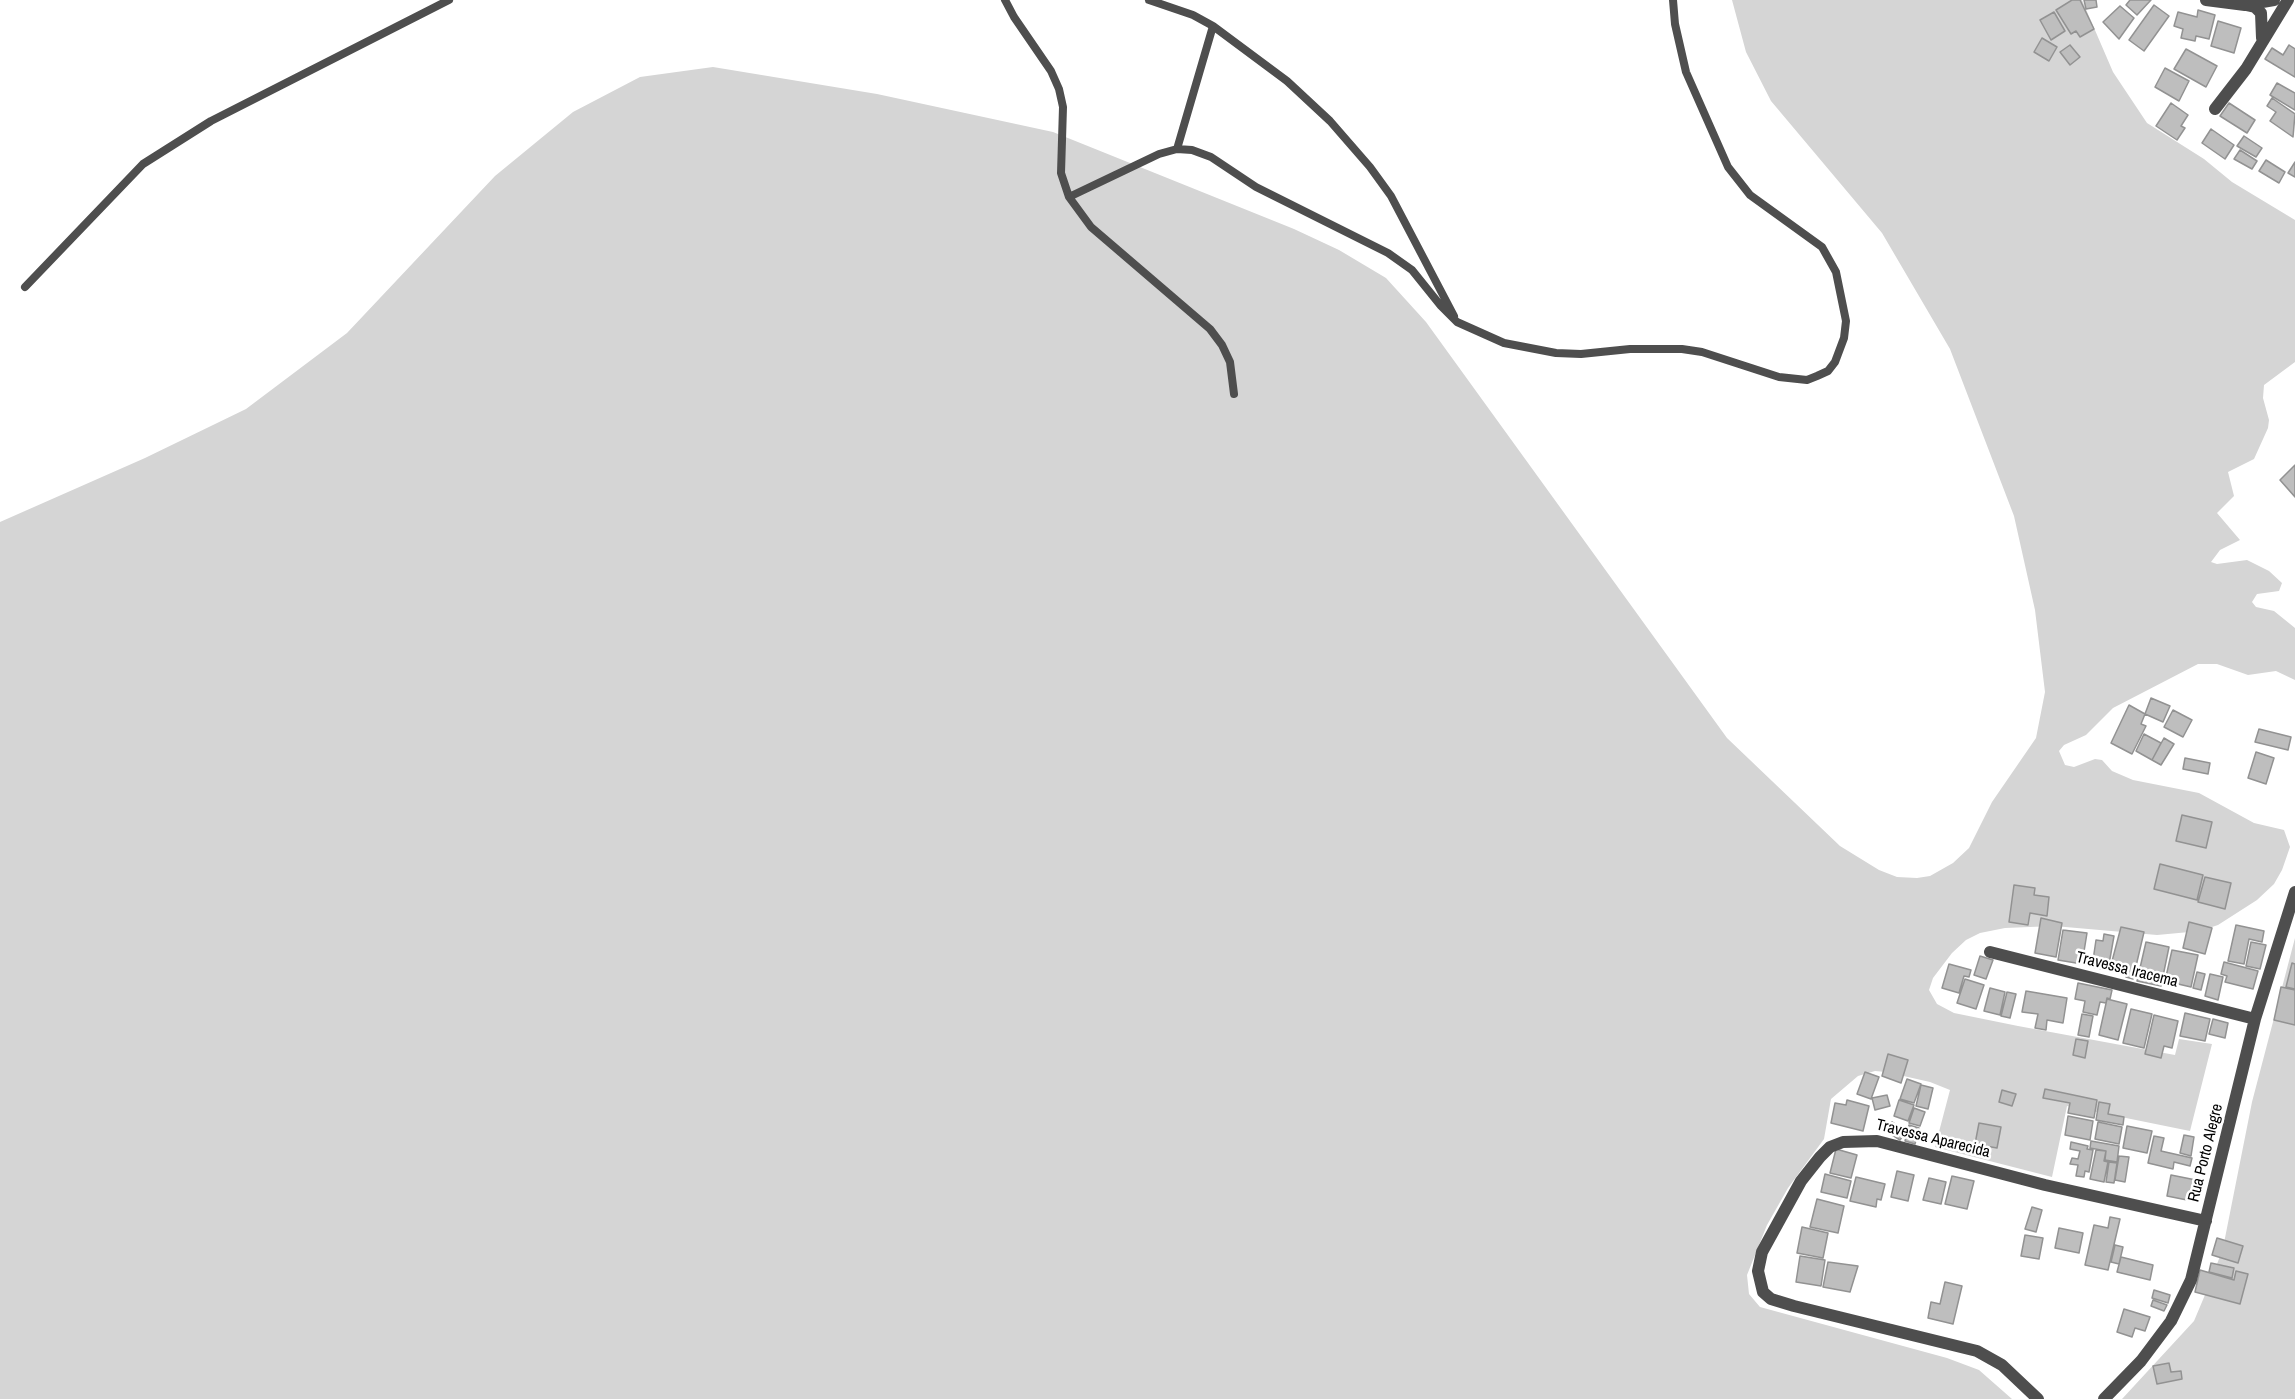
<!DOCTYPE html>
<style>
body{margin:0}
canvas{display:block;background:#fff}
</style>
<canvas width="2295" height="1399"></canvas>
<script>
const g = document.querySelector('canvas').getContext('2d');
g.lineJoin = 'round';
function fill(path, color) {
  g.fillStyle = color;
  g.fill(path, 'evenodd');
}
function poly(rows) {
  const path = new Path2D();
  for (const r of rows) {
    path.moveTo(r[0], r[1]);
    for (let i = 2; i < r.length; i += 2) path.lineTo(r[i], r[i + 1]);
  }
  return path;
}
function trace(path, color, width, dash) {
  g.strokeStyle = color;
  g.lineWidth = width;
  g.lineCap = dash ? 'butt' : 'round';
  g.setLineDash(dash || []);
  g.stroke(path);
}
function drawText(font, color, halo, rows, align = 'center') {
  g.font = font + ' "Archivo Narrow",sans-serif';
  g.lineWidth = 5;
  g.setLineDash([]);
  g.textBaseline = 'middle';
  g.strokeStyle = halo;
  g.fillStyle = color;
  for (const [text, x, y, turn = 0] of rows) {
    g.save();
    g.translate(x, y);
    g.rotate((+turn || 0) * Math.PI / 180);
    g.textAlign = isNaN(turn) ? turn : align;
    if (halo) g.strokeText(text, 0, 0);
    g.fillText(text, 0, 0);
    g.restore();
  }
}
const green = poly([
 [1732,0,2082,0,2113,72,2147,123,2204,159,2232,182,2295,220,2295,362,2264,385,2263,398,2269,420,2268,428,2254,459,2228,472,2234,496,2217,513,2240,540,2220,550,2211,562,2217,564,2247,560,2269,571,2282,583,2279,591,2257,594,2252,602,2256,607,2274,611,2295,628,2295,680,2276,671,2248,675,2217,664,2198,664,2113,708,2086,735,2064,745,2059,751,2065,765,2074,767,2095,759,2102,760,2112,771,2133,780,2199,793,2254,823,2284,830,2290,847,2282,870,2274,884,2257,900,2218,925,2200,931,2157,935,2054,926,2005,928,1980,933,1966,940,1952,953,1933,978,1929,990,1937,1004,1954,1013,2018,1026,2175,1055,2179,1039,2212,1044,2190,1131,2067,1106,2052,1177,1935,1147,1950,1090,1930,1082,1886,1072,1875,1071,1858,1076,1831,1099,1824,1139,1788,1188,1767,1225,1747,1275,1749,1294,1760,1307,1947,1358,1979,1370,2012,1399,0,1399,0,522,145,458,246,409,347,333,495,176,573,112,640,77,713,67,877,94,1053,132,1294,229,1339,250,1386,278,1426,322,1727,738,1840,846,1879,870,1897,877,1917,878,1930,876,1953,863,1969,848,1992,802,2036,738,2045,692,2035,610,2014,516,1950,349,1882,233,1771,101,1746,52],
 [2295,938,2295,1399,2122,1399,2194,1321,2210,1283,2223,1248,2252,1102]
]);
const building = poly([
 [2072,0,2080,0,2094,29,2080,37,2076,31,2071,34,2056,10,2072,0],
 [2084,0,2096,0,2097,7,2086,9,2084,0],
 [2130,0,2151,0,2137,15,2126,5,2130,0],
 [2154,5,2169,16,2144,51,2129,40,2154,5],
 [2120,6,2134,18,2119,39,2103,22,2120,6],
 [2198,10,2215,15,2209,39,2196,36,2195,41,2181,38,2183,29,2174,26,2178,12,2197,17,2198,10],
 [2054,12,2065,31,2051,40,2040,20,2054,12],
 [2218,21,2241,28,2234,53,2211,46,2218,21],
 [2042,38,2057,47,2049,61,2034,52,2042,38],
 [2070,45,2080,57,2070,65,2060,52,2070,45],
 [2289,45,2295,49,2295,77,2265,59,2272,48,2283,55,2289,45],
 [2186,49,2217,66,2206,87,2174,69,2186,49],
 [2165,68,2189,81,2179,101,2155,87,2165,68],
 [2277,83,2295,93,2295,110,2270,95,2277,83],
 [2272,98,2295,114,2293,137,2270,121,2276,112,2267,106,2272,98],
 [2171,103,2188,115,2181,126,2185,128,2177,140,2156,126,2171,103],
 [2229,103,2255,120,2247,133,2220,116,2229,103],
 [2211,129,2234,145,2225,159,2202,143,2211,129],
 [2244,136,2262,148,2256,157,2237,146,2244,136],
 [2240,150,2257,161,2252,169,2234,159,2240,150],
 [2266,160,2285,172,2279,183,2259,171,2266,160],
 [2295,162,2295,177,2288,173,2295,162],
 [2295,465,2295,497,2280,480,2295,465],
 [2151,698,2170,706,2163,722,2145,714,2151,698],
 [2129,705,2145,714,2141,724,2146,726,2132,754,2111,743,2129,705],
 [2173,710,2192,720,2183,737,2164,727,2173,710],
 [2259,729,2291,737,2288,750,2255,742,2259,729],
 [2144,734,2161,743,2152,760,2136,751,2144,734],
 [2164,738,2174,744,2161,765,2152,760,2164,738],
 [2256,752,2274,758,2266,784,2248,778,2256,752],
 [2185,758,2210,763,2208,774,2183,769,2185,758],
 [2182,815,2212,822,2206,848,2176,841,2182,815],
 [2160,864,2203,875,2197,900,2154,889,2160,864],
 [2205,877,2231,883,2225,909,2198,902,2205,877],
 [2014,885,2035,888,2034,895,2049,897,2047,916,2030,913,2028,925,2009,922,2014,885],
 [2041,918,2062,923,2056,957,2035,953,2041,918],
 [2189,922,2212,928,2205,954,2183,948,2189,922],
 [2236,925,2264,931,2262,942,2249,939,2244,964,2228,961,2236,925],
 [2121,927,2144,932,2133,979,2126,977,2128,969,2111,965,2121,927],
 [2063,930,2087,933,2082,964,2058,960,2063,930],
 [2104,934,2114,936,2108,970,2092,967,2096,940,2103,941,2104,934],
 [2146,942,2169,947,2161,986,2137,981,2146,942],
 [2251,942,2266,945,2260,969,2246,966,2251,942],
 [2172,950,2198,955,2191,987,2165,981,2172,950],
 [1980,956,1993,960,1986,979,1974,975,1980,956],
 [2224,962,2258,971,2253,989,2225,982,2227,976,2221,974,2224,962],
 [2292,963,2295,964,2295,989,2286,987,2292,963],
 [1949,964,1971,970,1969,977,1964,976,1959,993,1942,988,1949,964],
 [2197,972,2205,974,2201,990,2193,988,2197,972],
 [2210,974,2223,977,2218,1000,2205,996,2210,974],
 [1965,979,1984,985,1976,1009,1957,1003,1965,979],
 [2078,983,2112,990,2110,999,2107,998,2106,1003,2100,1002,2097,1015,2083,1012,2085,1001,2075,999,2078,983],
 [2281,987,2295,990,2295,1025,2274,1020,2281,987],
 [1990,988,2005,992,2000,1015,1984,1011,1990,988],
 [2026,991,2067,998,2063,1023,2047,1020,2046,1030,2035,1028,2038,1014,2022,1012,2026,991],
 [2007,992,2016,994,2010,1018,2001,1016,2007,992],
 [2107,999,2127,1004,2118,1040,2099,1035,2107,999],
 [2131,1009,2152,1014,2144,1048,2123,1043,2131,1009],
 [2185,1013,2210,1019,2205,1041,2180,1036,2185,1013],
 [2082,1014,2093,1016,2089,1037,2078,1035,2082,1014],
 [2154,1015,2178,1021,2172,1048,2164,1046,2161,1058,2145,1054,2154,1015],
 [2213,1019,2228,1023,2225,1038,2209,1034,2213,1019],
 [2076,1039,2088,1041,2085,1058,2073,1055,2076,1039],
 [1888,1054,1908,1060,1901,1083,1882,1076,1888,1054],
 [1865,1072,1879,1077,1871,1099,1857,1094,1865,1072],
 [1907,1079,1921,1084,1914,1103,1900,1099,1907,1079],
 [1921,1085,1933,1088,1928,1109,1916,1106,1921,1085],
 [2045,1089,2097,1100,2094,1118,2068,1113,2070,1103,2043,1098,2045,1089],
 [2002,1090,2016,1094,2012,1106,1999,1102,2002,1090],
 [1887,1095,1890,1106,1875,1110,1872,1098,1887,1095],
 [1847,1100,1869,1106,1863,1131,1831,1123,1835,1103,1846,1105,1847,1100],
 [1899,1100,1914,1105,1908,1121,1894,1116,1899,1100],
 [2099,1102,2110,1104,2108,1114,2124,1117,2123,1125,2096,1120,2099,1102],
 [1914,1108,1925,1112,1920,1126,1909,1123,1914,1108],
 [2068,1116,2093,1121,2090,1140,2065,1135,2068,1116],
 [1892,1122,1906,1131,1900,1140,1886,1131,1892,1122],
 [2098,1122,2122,1127,2119,1144,2095,1139,2098,1122],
 [1979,1123,2001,1127,1997,1148,1975,1144,1979,1123],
 [1909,1125,1919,1128,1915,1144,1905,1141,1909,1125],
 [2127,1126,2152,1131,2147,1153,2123,1148,2127,1126],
 [2184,1135,2194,1137,2191,1156,2180,1153,2184,1135],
 [2154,1136,2164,1138,2161,1151,2192,1158,2190,1166,2174,1162,2173,1169,2148,1163,2154,1136],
 [2091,1141,2119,1146,2117,1162,2105,1160,2106,1151,2090,1148,2091,1141],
 [2071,1142,2088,1146,2087,1149,2093,1150,2089,1172,2085,1171,2084,1177,2076,1176,2078,1165,2070,1164,2072,1158,2078,1159,2080,1151,2070,1149,2071,1142],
 [1836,1149,1857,1155,1851,1178,1830,1173,1836,1149],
 [2096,1150,2106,1151,2104,1161,2108,1162,2104,1182,2090,1179,2096,1150],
 [2119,1156,2129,1157,2125,1182,2115,1180,2119,1156],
 [2109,1162,2117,1163,2114,1183,2106,1182,2109,1162],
 [1897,1171,1914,1175,1908,1201,1891,1197,1897,1171],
 [1825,1174,1851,1181,1847,1198,1821,1192,1825,1174],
 [2171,1175,2196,1180,2192,1201,2167,1196,2171,1175],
 [1952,1176,1974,1181,1967,1209,1945,1204,1952,1176],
 [1856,1177,1885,1184,1881,1200,1877,1199,1876,1207,1850,1201,1856,1177],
 [1929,1178,1946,1182,1941,1204,1923,1200,1929,1178],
 [1817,1199,1844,1206,1838,1233,1810,1227,1817,1199],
 [2032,1207,2042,1210,2036,1232,2025,1229,2032,1207],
 [2110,1217,2120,1219,2108,1270,2085,1265,2094,1225,2108,1228,2110,1217],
 [1802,1227,1828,1233,1823,1258,1797,1253,1802,1227],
 [2059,1228,2083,1233,2079,1253,2055,1248,2059,1228],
 [2025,1235,2043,1238,2039,1259,2021,1256,2025,1235],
 [2217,1238,2243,1246,2238,1263,2212,1255,2217,1238],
 [2115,1245,2123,1247,2119,1264,2111,1262,2115,1245],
 [1800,1256,1825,1260,1821,1286,1796,1282,1800,1256],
 [2121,1257,2153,1265,2150,1280,2117,1272,2121,1257],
 [1828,1262,1858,1266,1850,1292,1823,1287,1828,1262],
 [2211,1263,2234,1268,2232,1278,2209,1272,2211,1263],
 [2200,1270,2234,1280,2236,1271,2248,1274,2240,1304,2195,1292,2200,1270],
 [1945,1282,1962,1286,1953,1324,1928,1318,1931,1302,1940,1304,1945,1282],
 [2154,1290,2170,1295,2168,1303,2152,1298,2154,1290],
 [2153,1300,2167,1305,2164,1311,2151,1306,2153,1300],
 [2124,1309,2150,1317,2145,1331,2135,1328,2132,1337,2117,1332,2124,1309],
 [2169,1363,2171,1372,2181,1371,2182,1379,2157,1384,2153,1366,2169,1363]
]);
const lane = poly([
 [1005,0,1014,17,1051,71,1059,89,1063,107,1061,173,1069,197,1091,227,1210,329,1222,345,1230,362,1234,394],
 [1149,0,1193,15,1213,26,1287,81,1330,121,1370,167,1391,196,1454,316],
 [1177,149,1213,26],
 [1069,197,1159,154,1177,149,1192,150,1211,157,1256,187,1388,253,1412,270,1441,306,1457,322,1504,343,1556,353,1581,354,1630,349,1682,349,1702,352,1779,377,1807,380,1817,376,1828,371,1835,362,1844,338,1846,321,1836,272,1822,247,1750,195,1728,167,1686,72,1675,24,1673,0],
 [25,287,143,164,211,121,449,0]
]);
const street = poly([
 [2206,0,2245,5,2274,0],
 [2246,5,2255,7,2261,13,2262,38],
 [2215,109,2246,69,2288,0],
 [1990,952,2255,1019],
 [2038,1399,2002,1365,1977,1351,1794,1306,1771,1299,1763,1292,1758,1271,1762,1252,1801,1181,1820,1157,1830,1147,1843,1142,1877,1141,2045,1185,2206,1221],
 [2104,1399,2141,1361,2171,1321,2191,1280,2255,1019,2295,892]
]);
const streetNames = [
 ["Travessa Iracema",2127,970,14],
 ["Travessa Aparecida",1933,1139,14],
 ["Rua Porto Alegre",2206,1153,-76]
];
fill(green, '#d5d5d5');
fill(building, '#bebebe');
trace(building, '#929292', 1.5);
trace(lane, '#4e4e4e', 8);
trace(street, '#4e4e4e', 12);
drawText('16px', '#000', '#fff', streetNames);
</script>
